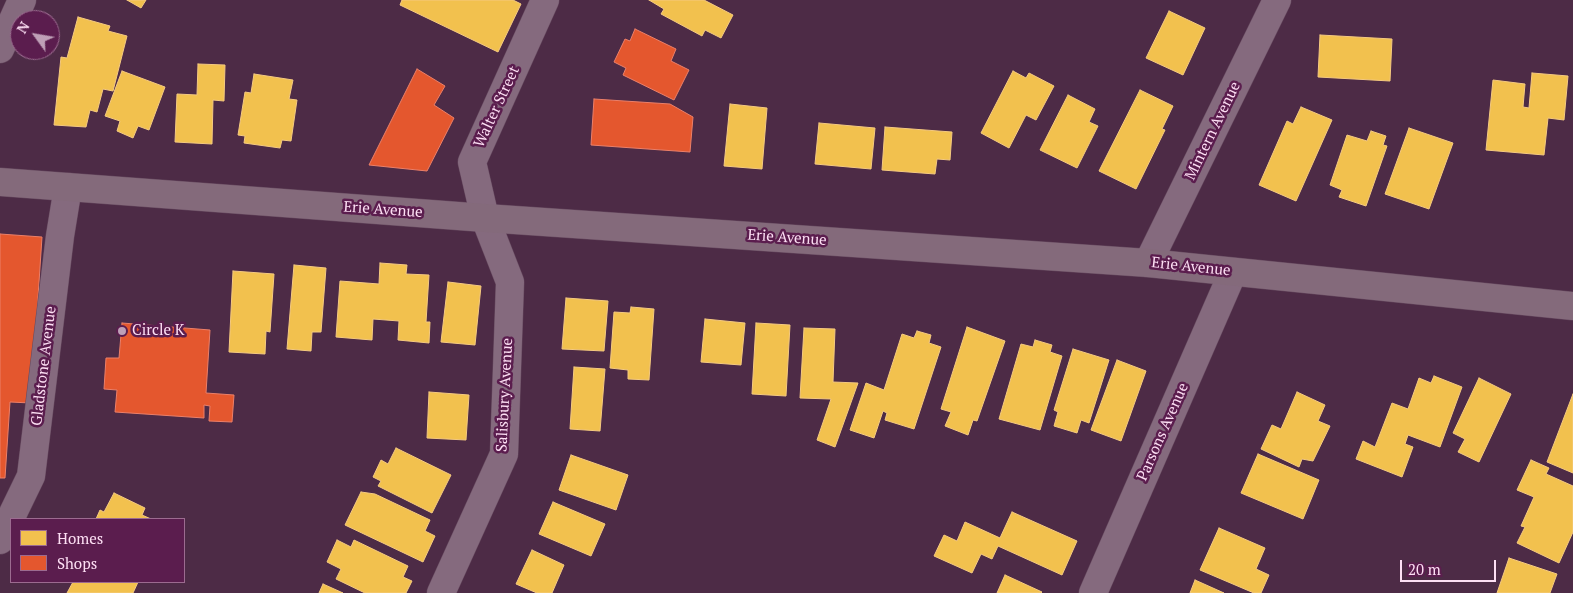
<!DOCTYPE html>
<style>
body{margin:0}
#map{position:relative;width:1573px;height:593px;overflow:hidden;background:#4d2b46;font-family:"PT Serif",serif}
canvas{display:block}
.legend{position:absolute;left:10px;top:518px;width:175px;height:65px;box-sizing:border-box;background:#5b1d4e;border:1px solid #9c6b90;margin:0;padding:6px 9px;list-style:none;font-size:15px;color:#fddff4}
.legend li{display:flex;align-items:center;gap:10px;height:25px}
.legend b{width:25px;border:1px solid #9c6b90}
.north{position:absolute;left:10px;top:10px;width:50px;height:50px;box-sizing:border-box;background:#5b1d4e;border:1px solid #9c6b90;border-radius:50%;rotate:302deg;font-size:14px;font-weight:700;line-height:20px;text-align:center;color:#fddff4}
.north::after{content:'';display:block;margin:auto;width:18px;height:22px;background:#bfa0b7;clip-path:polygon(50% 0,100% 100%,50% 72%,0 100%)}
.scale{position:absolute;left:1400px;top:560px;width:96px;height:22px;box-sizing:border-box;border:2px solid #fddff4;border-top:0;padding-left:6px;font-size:15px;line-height:18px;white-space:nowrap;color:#fddff4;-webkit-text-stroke:4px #5b1d4e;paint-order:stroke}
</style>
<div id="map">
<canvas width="1573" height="593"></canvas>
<ul class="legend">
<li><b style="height:14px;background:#f2c14e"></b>Homes</li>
<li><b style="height:14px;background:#e4572e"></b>Shops</li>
</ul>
<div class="north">N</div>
<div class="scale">20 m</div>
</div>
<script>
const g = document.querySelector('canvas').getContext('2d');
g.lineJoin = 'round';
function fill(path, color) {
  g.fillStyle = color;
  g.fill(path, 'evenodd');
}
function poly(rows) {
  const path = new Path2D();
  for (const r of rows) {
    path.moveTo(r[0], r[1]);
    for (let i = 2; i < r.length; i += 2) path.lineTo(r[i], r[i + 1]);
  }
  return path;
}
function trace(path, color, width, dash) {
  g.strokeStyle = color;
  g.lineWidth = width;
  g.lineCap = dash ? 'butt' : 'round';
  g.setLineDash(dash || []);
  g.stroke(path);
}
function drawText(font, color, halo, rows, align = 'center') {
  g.font = font + ' "PT Serif",serif';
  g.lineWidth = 5;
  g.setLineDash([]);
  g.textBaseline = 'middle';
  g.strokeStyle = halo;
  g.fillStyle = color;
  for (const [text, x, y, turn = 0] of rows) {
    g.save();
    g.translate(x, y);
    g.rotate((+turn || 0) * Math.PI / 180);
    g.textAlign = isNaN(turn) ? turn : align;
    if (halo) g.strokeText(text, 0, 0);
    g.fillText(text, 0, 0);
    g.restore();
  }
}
const homes = poly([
 [127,0,146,0,141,8,127,0],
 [402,0,513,0,521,4,498,52,400,5,402,0],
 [649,0,704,0,733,15,721,38,705,30,702,36,661,14,664,9,649,0],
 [1169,11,1205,28,1183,75,1146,58,1169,11],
 [78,17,110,26,108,31,127,36,113,91,103,89,97,112,90,110,86,127,54,125,61,57,67,58,78,17],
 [1320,35,1392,39,1390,81,1318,77,1320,35],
 [198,64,225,65,224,101,213,100,212,144,175,142,177,94,197,95,198,64],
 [122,71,165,87,149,130,138,126,133,138,117,131,120,121,105,116,122,71],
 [1013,71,1026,78,1029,73,1054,86,1036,120,1026,115,1009,148,981,133,1013,71],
 [1532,73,1568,76,1564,120,1548,118,1544,155,1486,150,1493,80,1525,84,1523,107,1529,108,1532,73],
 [254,74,293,80,289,99,297,100,291,141,282,140,280,148,244,143,245,136,238,135,245,92,251,93,254,74],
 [1140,90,1173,106,1162,129,1165,130,1136,189,1099,171,1140,90],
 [1068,95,1095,109,1089,122,1098,126,1077,168,1040,150,1068,95],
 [730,104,767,108,762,169,724,166,730,104],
 [1301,107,1332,120,1296,201,1259,185,1287,121,1293,124,1301,107],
 [819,123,875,128,871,169,815,164,819,123],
 [885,127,952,132,950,160,937,159,935,174,882,170,885,127],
 [1409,128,1453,143,1429,209,1385,194,1409,128],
 [1371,131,1386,136,1383,145,1387,146,1366,206,1339,197,1342,190,1330,185,1347,135,1367,141,1371,131],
 [380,263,407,265,406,274,429,275,426,322,430,322,429,343,398,340,399,321,373,319,372,340,336,337,340,281,379,284,380,263],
 [294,265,326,268,321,332,312,332,311,351,287,349,294,265],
 [233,271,274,274,270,332,266,331,265,354,229,352,233,271],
 [448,282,481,286,475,345,441,342,448,282],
 [566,298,608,301,604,351,562,349,566,298],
 [631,307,654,309,649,380,628,379,628,370,610,368,614,312,630,313,631,307],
 [705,319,745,323,741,365,701,362,705,319],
 [756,323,790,325,786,396,752,394,756,323],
 [967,327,1005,341,977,421,973,420,968,435,945,426,951,412,941,409,967,327],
 [804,328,835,329,833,382,858,383,835,447,817,440,831,399,800,398,804,328],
 [917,331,931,335,929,343,941,347,914,429,885,420,887,413,883,411,874,438,850,430,866,383,884,390,902,334,914,338,917,331],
 [1035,340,1052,345,1050,352,1062,356,1040,430,999,419,1021,344,1033,347,1035,340],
 [1073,349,1109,360,1089,423,1081,420,1077,433,1054,426,1058,412,1054,410,1073,349],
 [1117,360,1146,371,1121,441,1091,430,1117,360],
 [574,367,605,369,600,431,570,429,574,367],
 [1434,376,1462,387,1440,447,1408,435,1405,444,1413,447,1402,477,1356,459,1363,441,1375,447,1392,403,1408,409,1419,378,1431,383,1434,376],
 [1479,378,1511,394,1479,462,1458,452,1465,439,1453,433,1479,378],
 [429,392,469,395,466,440,427,438,429,392],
 [1297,392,1325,405,1318,421,1330,426,1313,461,1302,459,1299,467,1261,449,1272,425,1281,429,1297,392],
 [1573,394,1573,473,1547,462,1573,394],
 [396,448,451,475,432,513,378,486,381,481,373,477,381,460,388,464,396,448],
 [1258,454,1319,480,1303,519,1241,493,1258,454],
 [571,455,628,475,616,510,559,490,571,455],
 [1531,460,1549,468,1546,474,1573,486,1573,532,1559,563,1517,543,1525,527,1521,526,1534,497,1517,490,1531,460],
 [361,492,375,494,430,520,425,531,435,536,423,562,345,525,361,492],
 [114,493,145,508,142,515,151,519,96,519,100,510,104,512,114,493],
 [553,502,605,524,591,556,539,534,553,502],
 [1012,512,1077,541,1062,575,998,546,992,559,981,554,972,573,934,556,944,535,957,541,965,522,1000,538,1012,512],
 [1219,528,1265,548,1256,569,1269,575,1261,593,1254,593,1200,570,1219,528],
 [337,540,351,547,354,540,408,566,403,577,412,581,406,593,365,593,336,579,341,569,327,562,337,540],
 [532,550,564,565,552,593,537,593,516,584,532,550],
 [1509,558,1557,574,1550,593,1497,593,1509,558],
 [1005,575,1042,592,1041,593,997,593,1005,575],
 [1195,580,1224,593,1190,593,1195,580],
 [73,582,138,582,133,593,67,593,73,582],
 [323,584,343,593,319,593,323,584]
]);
const shops = poly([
 [635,29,676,49,671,61,689,70,674,100,623,75,626,68,614,62,625,39,630,41,635,29],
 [417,69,445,86,434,105,454,118,427,171,369,165,417,69],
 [594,99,670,104,693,117,690,152,591,145,594,99],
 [0,234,42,237,31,403,10,402,5,478,0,478,0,234],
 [122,323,210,330,206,393,234,395,232,422,209,421,210,406,204,405,204,418,115,412,117,390,104,389,106,358,119,358,122,323]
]);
const street = poly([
 [0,49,22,0],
 [1148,263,1277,0],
 [0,540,31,476,60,236,68,187],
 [441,593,504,454,510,282,485,218,472,162,545,0],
 [1093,593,1233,272]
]);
const secondary = poly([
 [0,182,485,218,1148,263,1573,306]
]);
const markers = [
 [122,331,5,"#bfa0b7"]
];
const streetNames = [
 ["Walter Street",497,107,-65],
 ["Mintern Avenue",1213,131,-64],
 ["Erie Avenue",383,210,4],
 ["Erie Avenue",787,238,4],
 ["Erie Avenue",1191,267,6],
 ["Gladstone Avenue",44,366,-83],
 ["Salisbury Avenue",505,395,-87],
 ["Parsons Avenue",1163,432,-66]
];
const poiNames = [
 ["Circle K",132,331]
];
fill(homes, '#f2c14e');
trace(homes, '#f5ca80', 1);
fill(shops, '#e4572e');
trace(shops, '#ec8069', 1);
trace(street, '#65485e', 29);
trace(secondary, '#65485e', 29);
trace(street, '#856a7e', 28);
trace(secondary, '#846a7b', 28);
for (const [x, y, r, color] of markers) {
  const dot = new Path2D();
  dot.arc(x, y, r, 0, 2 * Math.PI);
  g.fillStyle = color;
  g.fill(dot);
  trace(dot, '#5b1d4e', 2);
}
drawText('15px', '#fddff4', '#5b1d4e', streetNames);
drawText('15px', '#fddff4', '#5b1d4e', poiNames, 'left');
</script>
